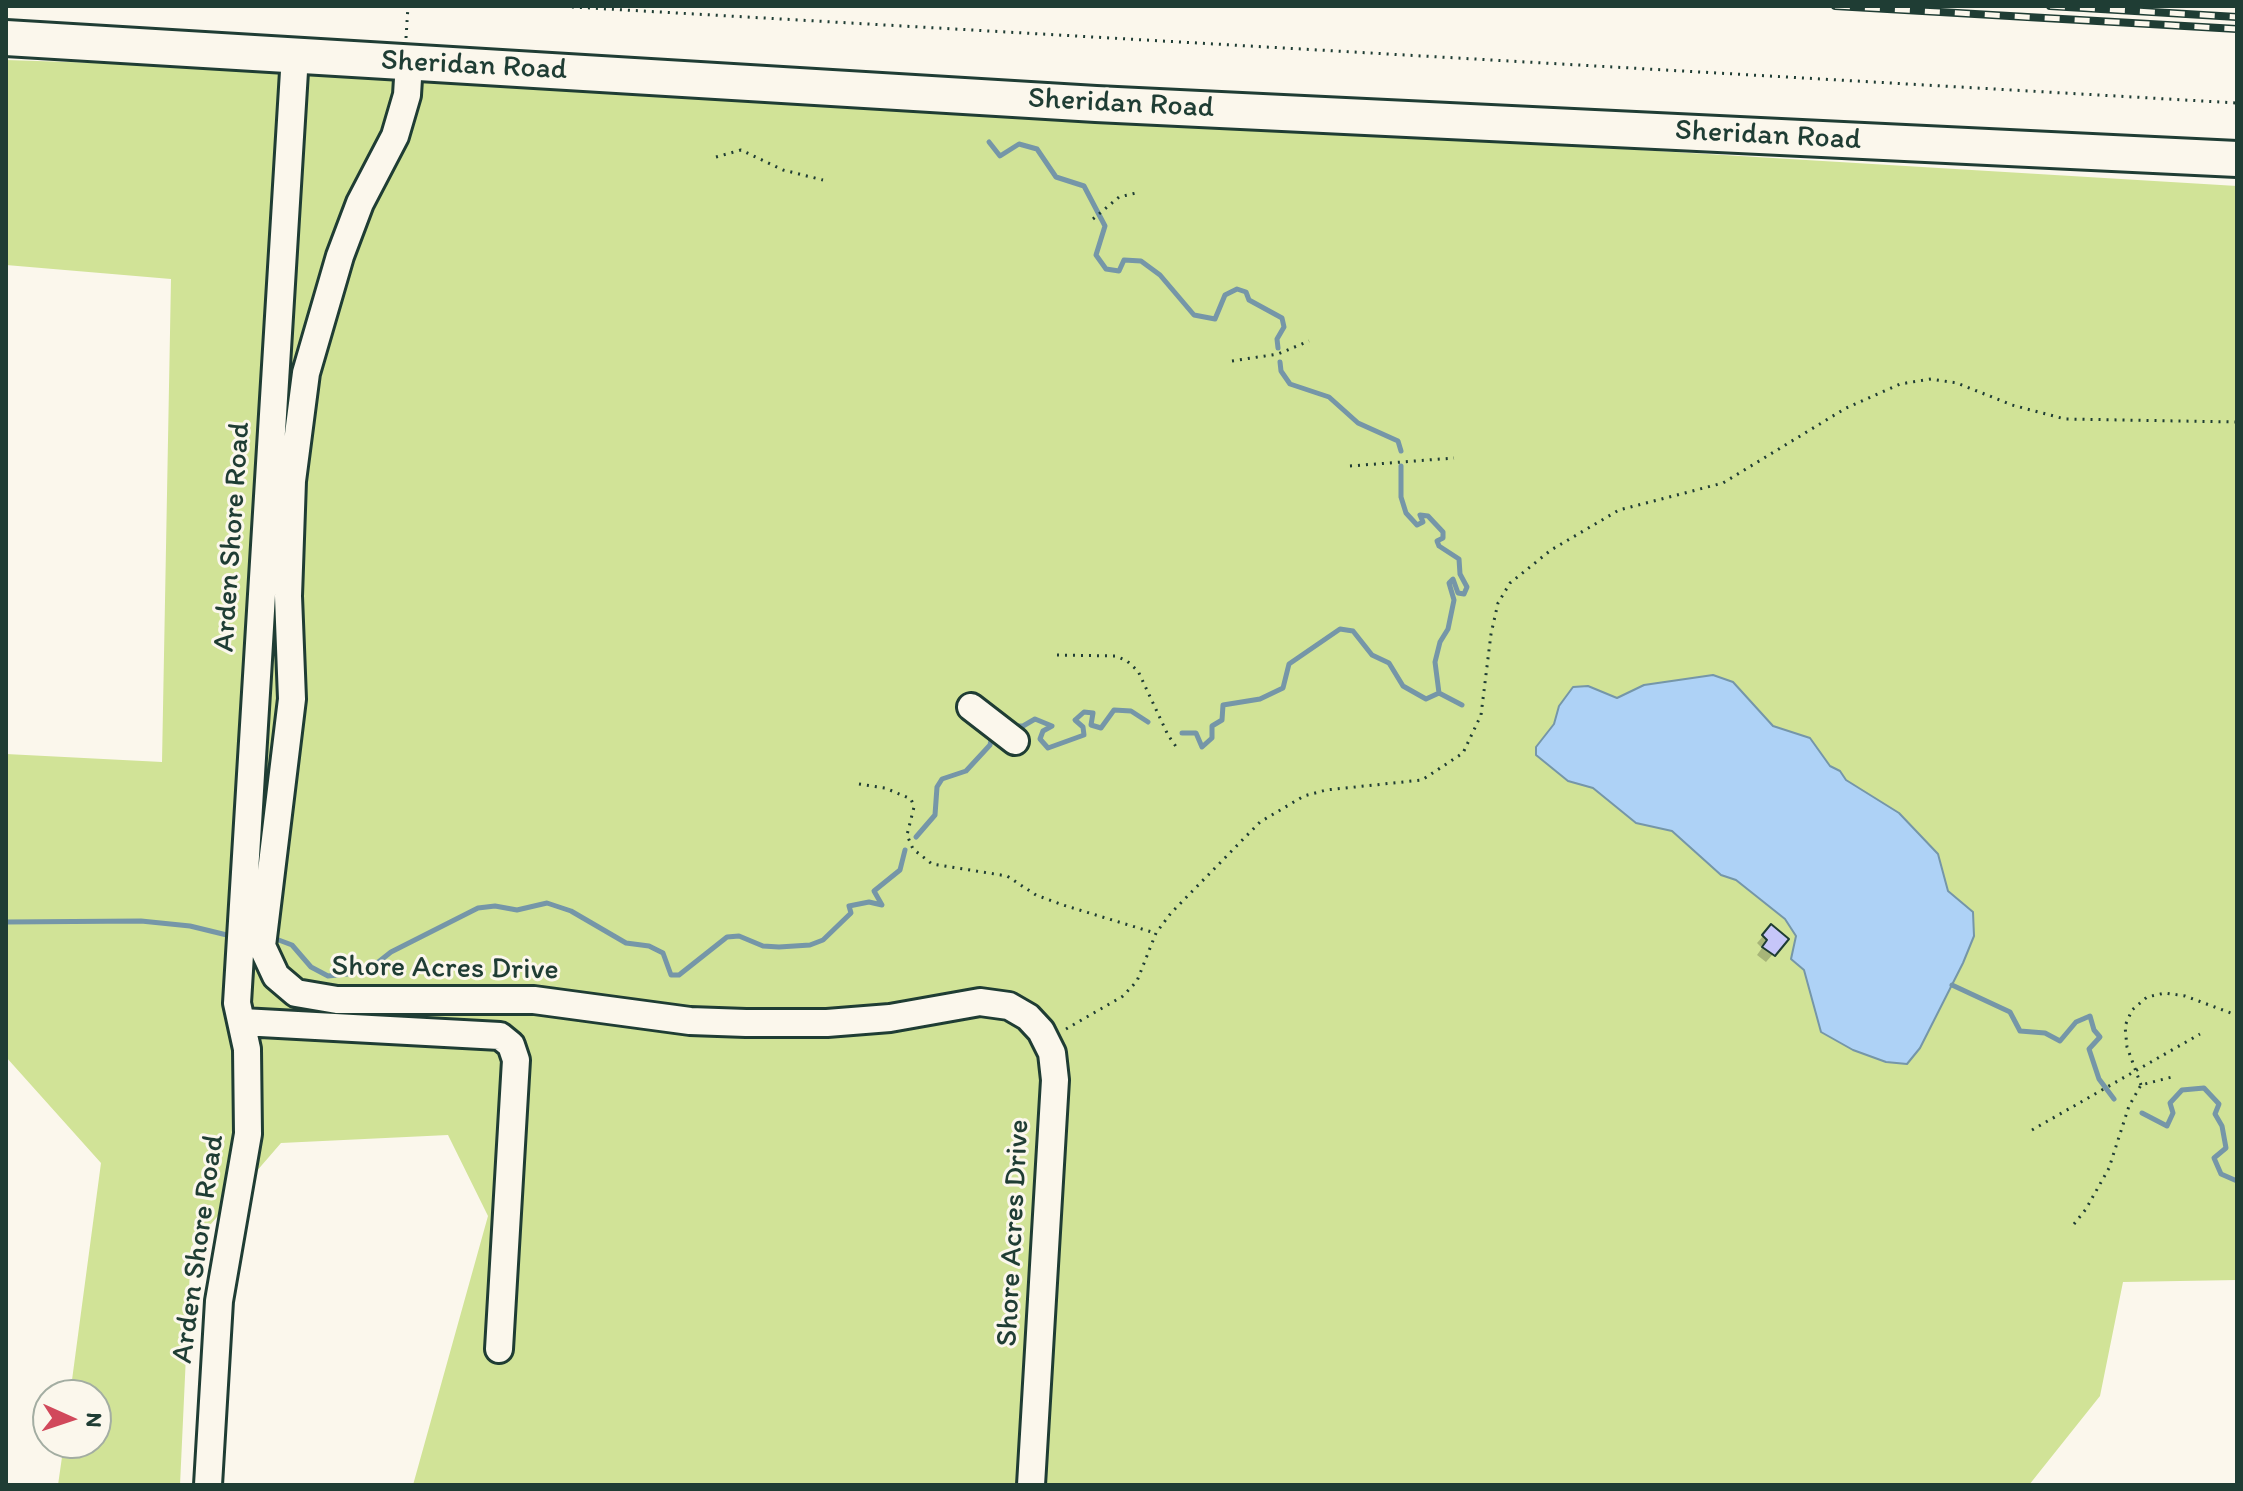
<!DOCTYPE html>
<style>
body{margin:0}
#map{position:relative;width:2243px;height:1491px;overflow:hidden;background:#fbf7ec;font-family:Itim,sans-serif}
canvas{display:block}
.frame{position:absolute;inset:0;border:8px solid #1f3d34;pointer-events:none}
.north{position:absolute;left:32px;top:1379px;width:80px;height:80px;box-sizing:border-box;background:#fbf7ec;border:2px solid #a3ada2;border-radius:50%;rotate:93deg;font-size:22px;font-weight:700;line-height:32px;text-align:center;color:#1f3d34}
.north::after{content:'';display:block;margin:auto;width:28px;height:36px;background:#d1495b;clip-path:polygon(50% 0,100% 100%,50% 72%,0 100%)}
</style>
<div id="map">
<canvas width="2243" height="1491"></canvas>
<div class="frame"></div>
<div class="north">N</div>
</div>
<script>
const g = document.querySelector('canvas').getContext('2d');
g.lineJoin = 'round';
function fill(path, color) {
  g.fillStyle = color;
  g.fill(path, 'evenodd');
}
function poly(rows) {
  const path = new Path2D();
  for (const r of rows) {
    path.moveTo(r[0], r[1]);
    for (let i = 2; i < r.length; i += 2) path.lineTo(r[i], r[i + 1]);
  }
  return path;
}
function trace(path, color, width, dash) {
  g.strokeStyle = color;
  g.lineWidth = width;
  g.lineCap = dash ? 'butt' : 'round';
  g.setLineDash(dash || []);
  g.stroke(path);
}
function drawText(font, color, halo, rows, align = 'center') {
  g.font = font + ' Itim,sans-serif';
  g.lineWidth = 6;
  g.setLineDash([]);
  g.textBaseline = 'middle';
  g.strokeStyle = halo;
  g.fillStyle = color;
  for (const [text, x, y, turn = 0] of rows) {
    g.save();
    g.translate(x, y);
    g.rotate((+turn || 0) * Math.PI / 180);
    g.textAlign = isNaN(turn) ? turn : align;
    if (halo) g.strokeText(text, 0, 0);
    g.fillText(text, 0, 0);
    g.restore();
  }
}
const green = poly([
 [6,60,315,70,2237,186,2237,1280,2123,1282,2100,1396,2029,1485,413,1485,488,1216,448,1135,281,1143,191,1247,180,1485,58,1485,64,1443,96,1443,96,1395,70,1395,101,1163,6,1057,6,754,162,762,171,279,6,265]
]);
const water = poly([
 [1713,675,1733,682,1773,726,1810,738,1830,766,1840,771,1846,780,1899,813,1938,854,1948,891,1973,912,1974,936,1963,963,1920,1048,1907,1064,1886,1062,1853,1050,1821,1032,1804,970,1791,959,1796,936,1785,919,1736,880,1721,875,1672,831,1636,823,1593,788,1568,781,1536,755,1536,747,1554,724,1559,706,1573,687,1588,686,1617,698,1644,685,1713,675]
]);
const shadow = poly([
 [1765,934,1786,939,1766,962,1757,955,1762,948,1757,943]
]);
const stream = poly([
 [989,142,1000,156,1019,144,1037,149,1056,177,1084,186,1105,226,1096,255,1106,269,1119,271,1124,260,1141,261,1160,275,1194,315,1215,319,1225,295,1237,289,1246,292,1249,300,1282,318,1284,327,1277,339,1278,348],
 [1280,362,1281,371,1290,384,1329,397,1358,423,1398,441,1401,451],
 [1401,466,1401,497,1406,513,1417,525,1423,522,1420,515,1428,516,1443,532,1443,538,1437,541,1439,546,1459,559,1460,574,1467,587,1464,594,1458,593,1453,579,1449,583,1454,600,1448,629,1440,642,1435,662,1439,693],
 [1439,693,1462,705],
 [1011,726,1023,726,1035,719,1052,726,1043,731,1040,739,1048,748,1084,735,1083,727,1075,720,1084,712,1093,713,1091,725,1101,728,1114,710,1131,711,1148,722],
 [1182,733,1196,733,1202,747,1212,738,1212,726,1222,720,1223,705,1260,699,1283,688,1289,664,1340,629,1353,631,1372,655,1389,663,1403,686,1426,699,1439,693],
 [916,837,935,815,937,787,942,779,966,771,990,745,992,735],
 [6,922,141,921,190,926,231,936],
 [276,939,292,945,311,967,328,976,347,974,372,967,391,952,478,908,495,906,517,910,547,903,571,911,626,943,649,946,663,953,671,975,679,975,727,937,739,936,763,946,779,947,810,945,823,940,851,913,849,906,869,902,882,905,874,891,900,870,905,850],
 [1952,985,2010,1012,2020,1031,2045,1033,2060,1041,2076,1022,2090,1016,2094,1030,2100,1037,2089,1049,2099,1079,2114,1099],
 [2142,1113,2167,1126,2173,1113,2170,1103,2182,1090,2204,1088,2219,1104,2215,1114,2222,1126,2226,1148,2214,1158,2221,1174,2237,1181]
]);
const building = poly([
 [1771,924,1789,939,1775,956,1762,947,1767,940,1762,935,1771,924]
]);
const path = poly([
 [556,6,2237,103],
 [406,38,408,6],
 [716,157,741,150,783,170,823,180],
 [1093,219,1119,197,1136,193],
 [1232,361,1278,354,1309,341],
 [1350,466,1454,458],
 [1057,655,1116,656,1127,661,1138,671,1168,735,1177,748],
 [859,784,885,788,911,799,914,807,907,835,913,849,932,864,1007,876,1036,895,1063,905,1155,933],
 [1066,1029,1123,996,1137,981,1156,933,1171,913,1260,822,1304,796,1326,790,1422,780,1463,753,1481,715,1491,634,1498,603,1510,583,1551,550,1619,510,1723,483,1846,408,1900,384,1931,379,1957,383,2012,405,2065,419,2237,422],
 [2141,1085,2127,1047,2125,1026,2132,1010,2147,997,2165,993,2185,996,2231,1013],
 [2074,1224,2086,1209,2109,1168,2129,1106,2141,1085,2176,1076]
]);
const minor = poly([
 [409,62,407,95,395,136,360,203,340,256,306,373,292,481,288,596,292,699,262,946,276,976,296,993,337,1000,534,1000,690,1021,746,1023,827,1023,890,1018,980,1002,1009,1006,1028,1017,1041,1031,1052,1053,1055,1080,1031,1485],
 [971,707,1015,741],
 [242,1022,500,1036,511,1045,516,1060,499,1349],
 [208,1485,219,1301,248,1134,247,1049,237,1003,295,55]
]);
const major = poly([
 [6,38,1096,104,2237,159]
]);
const rail = poly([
 [1835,6,2237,29],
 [2050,6,2237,17]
]);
const pathBridge = poly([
 [2032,1130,2200,1034]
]);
const streetNames = [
 ["Sheridan Road",474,66,3],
 ["Sheridan Road",1121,104,3],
 ["Sheridan Road",1768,136,3],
 ["Arden Shore Road",233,537,-86],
 ["Shore Acres Drive",445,969,1],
 ["Shore Acres Drive",1014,1233,-87],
 ["Arden Shore Road",199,1249,-82]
];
fill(green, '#d1e397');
fill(water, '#aed2f6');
trace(water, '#7596a8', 2);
fill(shadow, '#0003');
trace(stream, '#7596a8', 5);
fill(building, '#c6c6f9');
trace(building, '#1f3d34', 2);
trace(minor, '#1f3d34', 32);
trace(major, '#1f3d34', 40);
trace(path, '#1f3d34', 3, [2, 6]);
trace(minor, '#fbf7ec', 26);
trace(major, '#fbf7ec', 34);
trace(rail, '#1f3d34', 8);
trace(rail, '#fbf7ec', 5, [15]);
trace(pathBridge, '#1f3d34', 3, [2, 6]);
drawText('30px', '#1f3d34', '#fbf7ec', streetNames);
</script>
